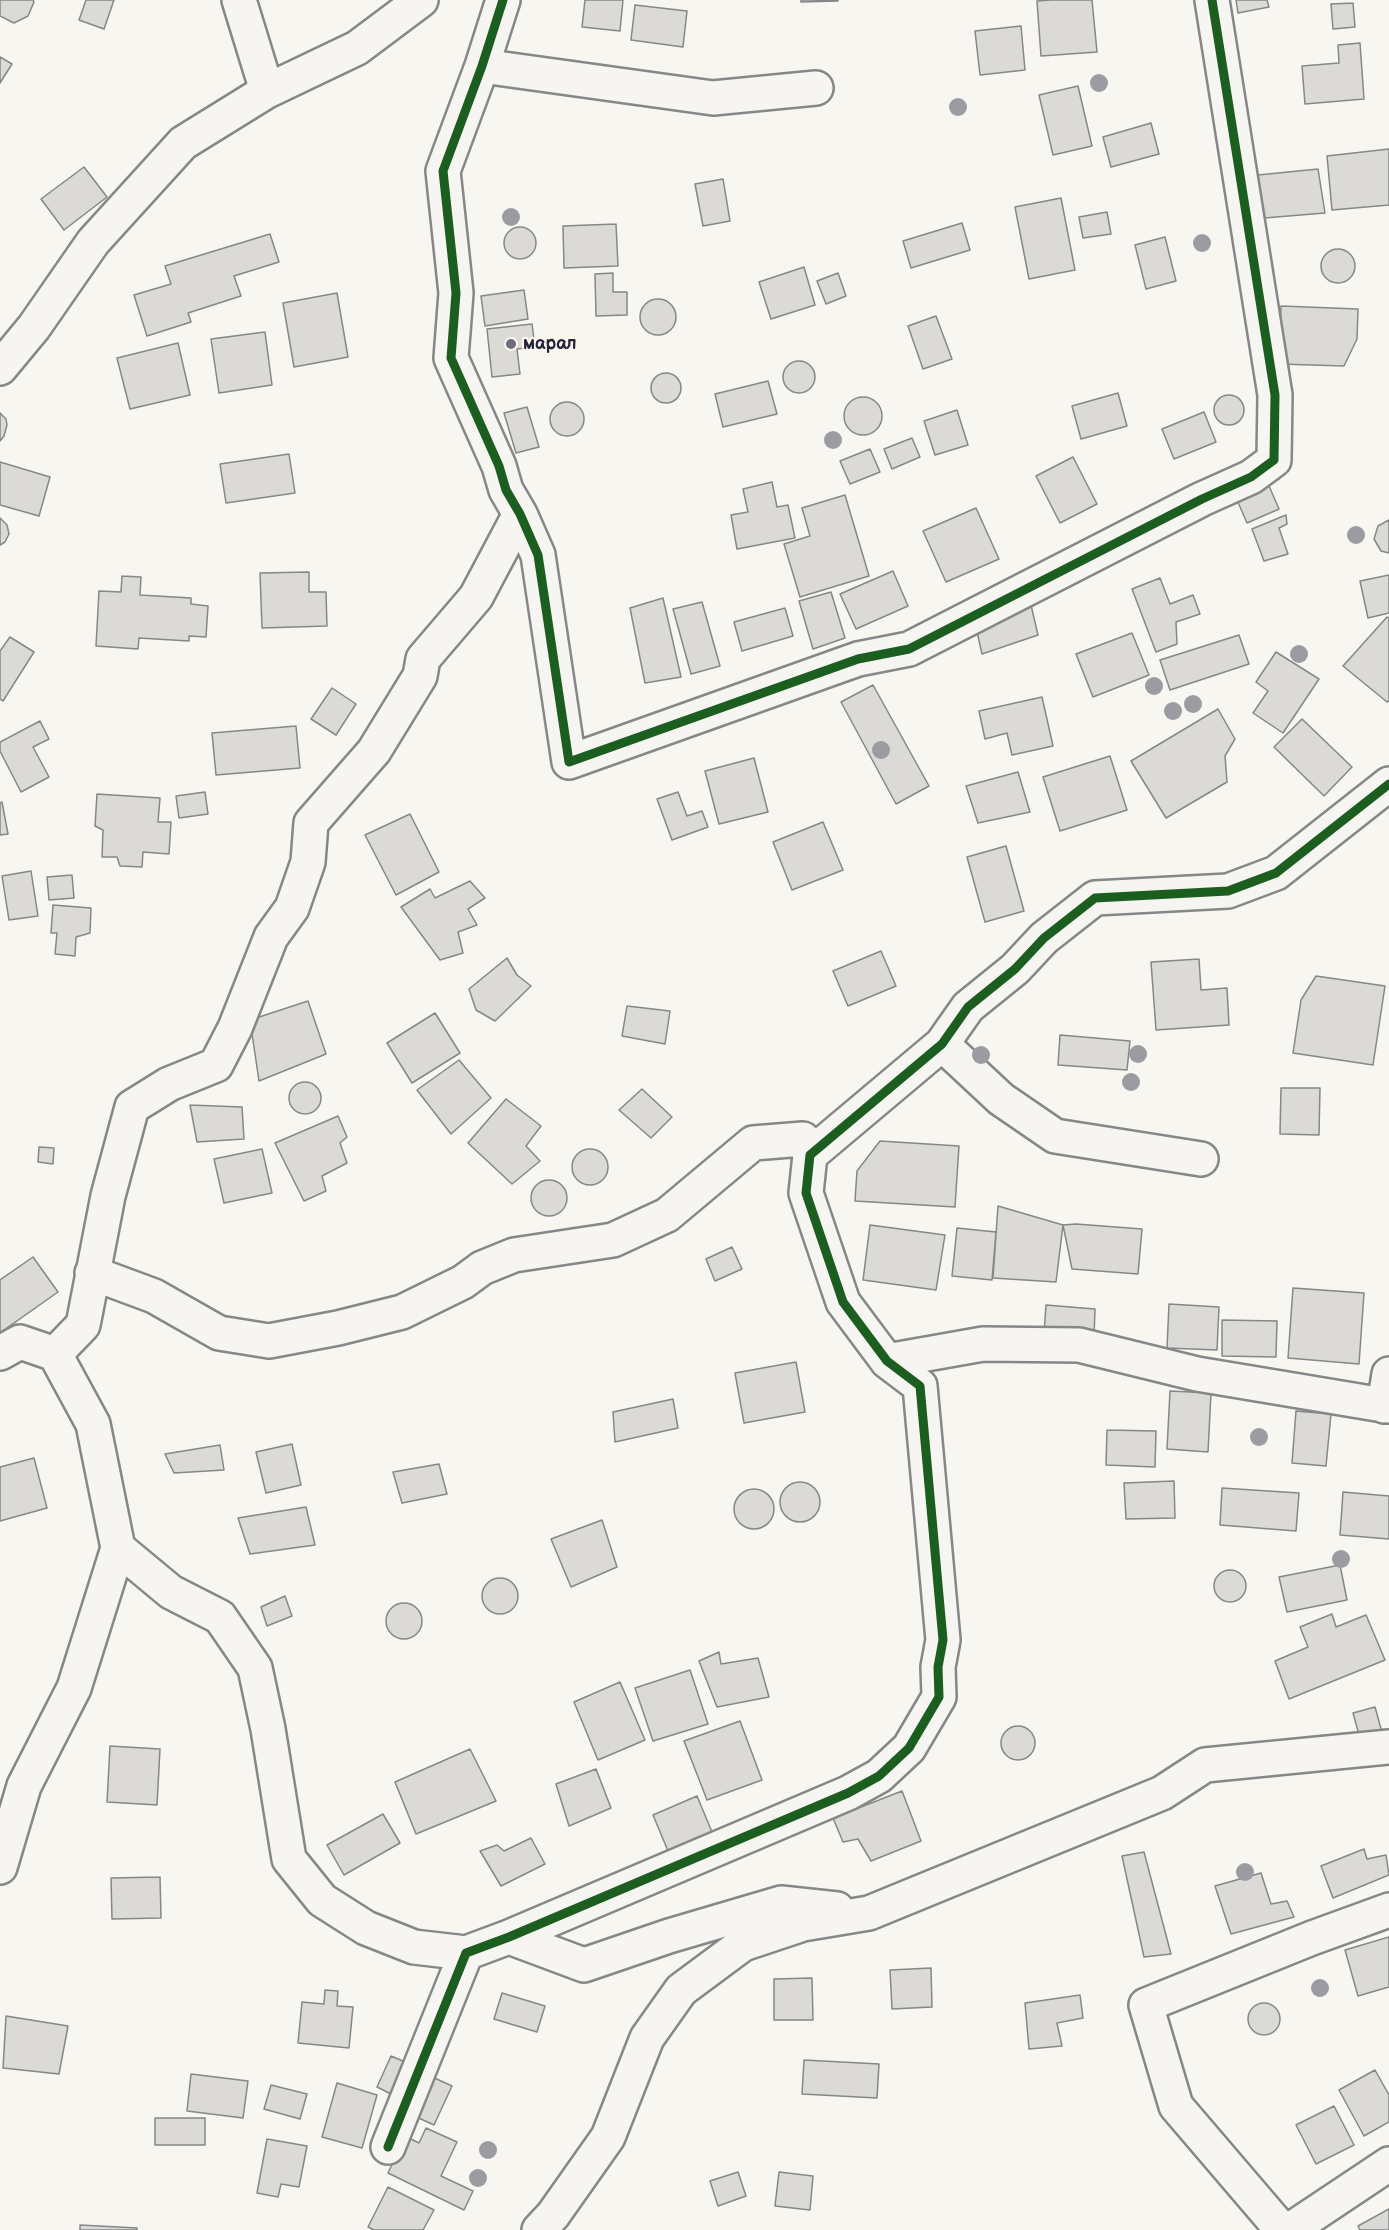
<!DOCTYPE html>
<meta charset="utf-8">
<style>
body{margin:0}
canvas{display:block;background:#f8f6f0}
</style>
<canvas width="1389" height="2230"></canvas>
<script>
const g = document.querySelector('canvas').getContext('2d');
g.lineJoin = 'round';
function fill(path, color) {
  g.fillStyle = color;
  g.fill(path, 'evenodd');
}
function poly(rows) {
  const path = new Path2D();
  for (const r of rows) {
    if (r.length === 3) {
      path.moveTo(r[0] + r[2], r[1]);
      path.arc(r[0], r[1], r[2], 0, 2 * Math.PI);
      continue;
    }
    path.moveTo(r[0], r[1]);
    for (let i = 2; i < r.length; i += 2) path.lineTo(r[i], r[i + 1]);
  }
  return path;
}
function trace(path, color, width, dash) {
  g.strokeStyle = color;
  g.lineWidth = width;
  g.lineCap = dash ? 'butt' : 'round';
  g.setLineDash(dash || []);
  g.stroke(path);
}
function drawText(font, color, halo, rows, align = 'center') {
  g.font = font + ' "Balsamiq Sans",sans-serif';
  g.lineWidth = 4.5;
  g.setLineDash([]);
  g.textBaseline = 'middle';
  g.strokeStyle = halo;
  g.fillStyle = color;
  for (const [text, x, y, turn = 0] of rows) {
    g.save();
    g.translate(x, y);
    g.rotate((+turn || 0) * Math.PI / 180);
    g.textAlign = isNaN(turn) ? turn : align;
    if (halo) g.strokeText(text, 0, 0);
    g.fillText(text, 0, 0);
    g.restore();
  }
}
const building = poly([
 [0,0,33,0,34,2,28,16,14,23,0,16,0,0],
 [86,0,114,0,104,29,79,20,86,0],
 [585,0,623,0,620,31,582,27,585,0],
 [801,0,838,0,838,1,801,2,801,0],
 [1051,0,1092,0,1097,52,1041,56,1037,1,1051,0],
 [1236,0,1267,0,1269,7,1238,13,1236,0],
 [1353,3,1355,27,1333,29,1331,4,1353,3],
 [635,5,687,11,683,47,631,40,635,5],
 [1021,26,1025,70,980,75,975,31,1021,26],
 [1360,43,1364,99,1305,104,1302,66,1339,63,1338,45,1360,43],
 [0,57,12,64,0,83,0,57],
 [1078,86,1092,146,1053,155,1039,95,1078,86],
 [1151,123,1159,154,1111,167,1103,137,1151,123],
 [1389,149,1389,205,1332,210,1327,156,1389,149],
 [84,167,107,197,64,230,41,199,84,167],
 [1318,169,1325,213,1264,218,1258,175,1318,169],
 [723,179,730,221,703,226,695,184,723,179],
 [1061,198,1075,270,1029,279,1015,207,1061,198],
 [1107,212,1111,234,1083,238,1079,217,1107,212],
 [962,223,970,250,911,268,903,241,962,223],
 [616,224,618,266,564,268,563,226,616,224],
 [520,243,16],
 [270,234,279,262,234,276,241,296,188,313,191,322,147,336,134,295,171,284,165,266,270,234],
 [1165,237,1176,281,1146,289,1135,245,1165,237],
 [1338,266,17],
 [804,267,815,305,771,319,759,282,804,267],
 [613,273,613,292,627,292,627,315,596,316,595,274,613,273],
 [838,273,846,296,826,304,817,281,838,273],
 [524,290,528,319,485,326,481,296,524,290],
 [337,293,348,357,294,367,283,303,337,293],
 [658,317,18],
 [1281,306,1358,309,1357,339,1344,366,1279,364,1281,306],
 [936,316,952,359,923,369,908,326,936,316],
 [532,324,535,347,517,349,520,374,492,377,487,329,532,324],
 [265,332,272,385,219,393,211,339,265,332],
 [178,343,190,395,130,409,117,358,178,343],
 [799,377,16],
 [666,388,15],
 [768,381,777,414,723,427,715,394,768,381],
 [1118,393,1127,426,1081,439,1072,406,1118,393],
 [1229,410,15],
 [863,416,19],
 [567,419,17],
 [527,407,539,447,516,453,504,413,527,407],
 [957,410,968,445,935,455,924,421,957,410],
 [1204,412,1216,442,1174,459,1162,429,1204,412],
 [0,413,6,419,7,425,4,436,0,441,0,413],
 [912,438,920,457,892,469,884,449,912,438],
 [870,449,880,472,850,484,840,461,870,449],
 [289,454,295,493,226,503,220,464,289,454],
 [1073,457,1097,504,1060,523,1036,476,1073,457],
 [0,462,50,477,39,516,0,505,0,462],
 [1266,479,1279,509,1247,523,1234,493,1266,479],
 [772,482,777,507,788,505,795,538,737,549,731,515,748,512,743,489,772,482],
 [845,495,869,576,800,597,784,544,810,536,802,508,845,495],
 [976,508,999,559,946,582,923,531,976,508],
 [1286,515,1287,524,1279,528,1288,554,1264,561,1252,529,1286,515],
 [0,518,7,525,9,534,5,542,0,545,0,518],
 [1389,520,1389,553,1381,551,1374,539,1378,526,1389,520],
 [893,571,908,606,856,629,840,594,893,571],
 [309,572,309,592,326,592,327,626,262,628,260,573,309,572],
 [1389,575,1389,613,1368,618,1360,581,1389,575],
 [122,576,141,577,140,595,191,598,191,604,208,606,206,637,189,636,189,641,139,638,138,649,96,646,99,591,121,592,122,576],
 [1160,578,1170,604,1193,595,1200,614,1176,622,1177,644,1156,652,1132,589,1160,578],
 [831,592,845,638,813,649,799,601,831,592],
 [663,598,681,677,645,683,630,608,663,598],
 [702,602,720,666,691,674,673,609,702,602],
 [1031,605,1038,635,982,654,976,627,1031,605],
 [785,608,793,636,742,651,734,622,785,608],
 [1387,617,1389,618,1389,701,1387,702,1343,666,1387,617],
 [1132,633,1149,675,1093,697,1076,654,1132,633],
 [1239,635,1249,664,1170,690,1160,660,1239,635],
 [10,637,34,652,3,701,0,699,0,651,10,637],
 [1276,652,1319,679,1283,733,1253,713,1268,691,1256,682,1276,652],
 [873,685,929,786,896,804,841,702,873,685],
 [332,688,356,704,336,735,311,719,332,688],
 [1042,697,1053,746,1012,755,1007,733,985,739,979,711,1042,697],
 [1218,709,1235,739,1225,756,1227,782,1166,818,1131,761,1218,709],
 [1302,719,1352,767,1324,796,1274,747,1302,719],
 [40,721,49,739,33,747,49,777,21,792,0,751,0,742,40,721],
 [296,726,300,768,216,775,212,733,296,726],
 [1110,756,1127,810,1060,831,1043,777,1110,756],
 [754,758,768,812,719,824,705,771,754,758],
 [1018,772,1030,812,978,823,966,786,1018,772],
 [205,792,208,814,179,818,176,796,205,792],
 [678,792,687,816,702,811,708,827,672,840,657,799,678,792],
 [97,794,160,798,158,822,171,822,169,854,143,852,142,867,120,866,117,857,102,857,103,830,95,826,97,794],
 [2,802,8,834,0,835,0,803,2,802],
 [410,814,439,872,396,895,365,835,410,814],
 [823,822,843,870,792,890,773,842,823,822],
 [1006,846,1024,911,985,922,967,857,1006,846],
 [31,871,38,916,9,920,2,876,31,871],
 [72,875,74,898,49,900,47,877,72,875],
 [470,881,485,898,468,909,477,925,458,932,463,953,440,960,401,907,430,889,435,898,470,881],
 [53,905,91,908,90,933,76,937,75,956,55,954,57,933,51,933,53,905],
 [881,951,896,986,848,1006,833,971,881,951],
 [507,958,517,975,531,986,495,1021,476,1010,469,989,507,958],
 [1199,959,1201,990,1227,988,1229,1025,1156,1030,1151,962,1199,959],
 [1316,976,1385,986,1373,1065,1293,1053,1301,1000,1316,976],
 [308,1001,326,1054,259,1081,250,1020,308,1001],
 [627,1006,670,1011,665,1044,622,1036,627,1006],
 [435,1013,460,1053,412,1083,387,1043,435,1013],
 [1060,1035,1130,1041,1127,1070,1058,1065,1060,1035],
 [459,1060,491,1098,451,1134,417,1090,459,1060],
 [305,1098,16],
 [1281,1088,1320,1088,1319,1135,1280,1134,1281,1088],
 [642,1089,672,1117,651,1138,619,1110,642,1089],
 [506,1099,541,1126,526,1146,540,1161,512,1184,468,1143,506,1099],
 [190,1105,242,1107,244,1139,197,1142,190,1105],
 [338,1116,347,1137,340,1143,347,1163,322,1176,326,1191,304,1201,275,1143,338,1116],
 [880,1141,959,1146,955,1207,855,1201,857,1171,880,1141],
 [39,1147,54,1148,53,1164,38,1162,39,1147],
 [590,1167,18],
 [262,1149,272,1193,224,1203,214,1159,262,1149],
 [549,1198,18],
 [998,1206,1063,1225,1056,1282,993,1278,998,1206],
 [1076,1224,1142,1229,1138,1274,1072,1269,1063,1225,1076,1224],
 [870,1225,945,1235,936,1290,863,1280,870,1225],
 [957,1228,996,1232,992,1280,952,1276,957,1228],
 [732,1247,742,1269,715,1281,706,1259,732,1247],
 [33,1257,58,1292,0,1333,0,1280,33,1257],
 [1293,1288,1364,1293,1359,1364,1288,1358,1293,1288],
 [1169,1304,1219,1307,1217,1350,1167,1348,1169,1304],
 [1046,1305,1095,1309,1094,1337,1044,1334,1046,1305],
 [1222,1320,1277,1321,1276,1357,1222,1356,1222,1320],
 [796,1362,805,1412,744,1423,735,1373,796,1362],
 [1170,1391,1211,1393,1208,1452,1167,1449,1170,1391],
 [673,1399,678,1428,615,1442,613,1412,673,1399],
 [1296,1411,1331,1414,1326,1466,1292,1463,1296,1411],
 [1107,1430,1156,1431,1155,1467,1106,1465,1107,1430],
 [292,1444,301,1485,266,1493,256,1452,292,1444],
 [220,1445,224,1470,174,1473,165,1454,220,1445],
 [34,1458,47,1508,0,1521,0,1467,34,1458],
 [439,1464,447,1494,402,1503,393,1472,439,1464],
 [1174,1481,1175,1518,1126,1519,1124,1483,1174,1481],
 [800,1502,20],
 [1222,1488,1299,1493,1296,1531,1220,1525,1222,1488],
 [754,1509,20],
 [1343,1492,1389,1496,1389,1539,1340,1535,1343,1492],
 [306,1507,315,1545,250,1554,238,1518,306,1507],
 [602,1520,617,1567,571,1587,551,1539,602,1520],
 [1340,1565,1347,1600,1287,1612,1279,1577,1340,1565],
 [1230,1586,16],
 [500,1596,18],
 [285,1596,292,1616,267,1626,261,1607,285,1596],
 [404,1621,18],
 [1332,1614,1336,1627,1366,1615,1385,1660,1289,1699,1275,1661,1308,1647,1300,1627,1332,1614],
 [719,1652,721,1664,758,1658,769,1697,717,1707,699,1661,719,1652],
 [690,1670,708,1724,653,1741,635,1688,690,1670],
 [620,1682,645,1740,598,1760,574,1702,620,1682],
 [1375,1707,1383,1736,1361,1742,1353,1713,1375,1707],
 [740,1721,762,1780,707,1800,684,1741,740,1721],
 [1018,1743,17],
 [110,1746,160,1749,157,1805,107,1802,110,1746],
 [470,1749,496,1801,416,1834,395,1782,470,1749],
 [596,1769,611,1808,569,1826,556,1784,596,1769],
 [902,1791,921,1841,871,1861,858,1839,843,1842,833,1818,902,1791],
 [697,1796,712,1832,668,1851,653,1815,697,1796],
 [383,1814,400,1843,344,1875,327,1845,383,1814],
 [531,1838,545,1864,501,1886,480,1851,497,1845,504,1851,531,1838],
 [1364,1849,1367,1859,1386,1855,1389,1875,1333,1898,1321,1866,1364,1849],
 [1144,1852,1171,1954,1144,1957,1122,1856,1144,1852],
 [1261,1873,1271,1904,1287,1901,1294,1917,1231,1934,1215,1886,1261,1873],
 [160,1877,161,1918,112,1919,111,1878,160,1877],
 [1389,1937,1389,1987,1358,1996,1345,1950,1389,1937],
 [931,1968,932,2007,892,2009,890,1970,931,1968],
 [812,1978,813,2020,774,2020,774,1979,812,1978],
 [325,1990,338,1991,337,2006,353,2007,349,2048,298,2043,302,2002,324,2004,325,1990],
 [502,1993,545,2006,537,2032,494,2019,502,1993],
 [1080,1995,1083,2018,1057,2023,1062,2046,1029,2049,1025,2003,1080,1995],
 [1264,2019,16],
 [6,2016,68,2026,59,2074,3,2068,6,2016],
 [391,2056,410,2064,395,2096,377,2087,391,2056],
 [804,2060,879,2064,877,2098,802,2094,804,2060],
 [1375,2070,1389,2095,1389,2122,1364,2136,1339,2090,1375,2070],
 [191,2074,248,2081,243,2118,187,2111,191,2074],
 [428,2075,452,2086,434,2125,410,2114,428,2075],
 [337,2083,377,2095,362,2148,322,2137,337,2083],
 [271,2085,307,2094,300,2119,264,2109,271,2085],
 [1334,2106,1354,2145,1316,2164,1296,2125,1334,2106],
 [155,2118,205,2118,205,2145,155,2145,155,2118],
 [426,2128,457,2142,441,2176,473,2191,464,2210,388,2173,405,2136,419,2143,426,2128],
 [267,2139,307,2146,299,2187,281,2184,278,2197,257,2193,267,2139],
 [738,2172,746,2196,718,2206,710,2181,738,2172],
 [779,2172,813,2176,810,2210,775,2206,779,2172],
 [388,2187,434,2210,423,2230,374,2230,368,2227,388,2187],
 [1389,2209,1389,2230,1360,2230,1358,2226,1389,2209],
 [80,2225,137,2228,137,2230,80,2230,80,2225]
]);
const minor = poly([
 [239,0,267,91],
 [503,0,482,66,443,171,456,293,451,358,499,466,506,490,520,514,538,555,569,762,858,659,909,649,1202,499,1251,477,1274,460,1275,395,1212,0],
 [482,66,713,98,816,88],
 [0,368,34,327,93,242,183,143,267,91,357,48,421,0],
 [942,1044,1001,1099,1055,1136,1201,1159],
 [92,1273,154,1296,219,1333,269,1341,338,1328,402,1312,463,1282,482,1268,514,1255,613,1240,667,1215,753,1143,803,1139,810,1155],
 [0,1353,20,1342,55,1354,83,1325,108,1196,132,1107,169,1084,216,1065,235,1028,271,937,292,908,308,862,311,823,374,751,420,676,423,659,476,597,520,514],
 [55,1354,93,1424,118,1548,171,1592,220,1617,255,1668,268,1729,289,1859,322,1900,366,1928,414,1947,466,1953],
 [887,1361,983,1344,1079,1345,1197,1374,1389,1406],
 [1384,1406,1389,1374],
 [0,1867,24,1786,74,1688,118,1548],
 [509,1937,584,1965,669,1936,781,1903,837,1909],
 [388,2147,466,1953,509,1937,848,1793,879,1776,909,1748,939,1697,938,1667,943,1640,920,1386,887,1361,843,1302,806,1193,810,1155,942,1044,968,1007,1015,969,1044,938,1095,898,1228,891,1276,873,1389,784],
 [539,2230,553,2215,608,2137,647,2038,681,1990,743,1944,803,1924,869,1913,1162,1793,1205,1765,1389,1747],
 [1282,2230,1176,2106,1146,2005,1312,1938,1389,1910],
 [1290,2230,1389,2164]
]);
const cycleway = poly([
 [503,0,482,66,443,171,456,293,451,358,499,466,506,490,520,514,538,555,569,762,858,659,909,649,1202,499,1251,477,1274,460,1275,395,1212,0],
 [388,2147,466,1953,509,1937,848,1793,879,1776,909,1748,939,1697,938,1667,943,1640,920,1386,887,1361,843,1302,806,1193,810,1155,942,1044,968,1007,1015,969,1044,938,1095,898,1228,891,1276,873,1389,784]
]);
const trees = [
 [1099,83],
 [958,107],
 [511,217],
 [1202,243],
 [833,440],
 [1356,535],
 [1299,654],
 [1154,686],
 [1193,704],
 [1173,711],
 [881,750],
 [1138,1054],
 [981,1055],
 [1131,1082],
 [1259,1437],
 [1341,1559],
 [1245,1872],
 [1320,1988],
 [488,2150],
 [478,2178]
];
const markers = [
 [511,344,6,"#6d6c7a"]
];
const poiNames = [
 ["марал",523,344]
];
fill(building, '#dbdad7');
trace(building, '#878688', 1.5);
trace(minor, '#878688', 38);
trace(minor, '#f6f5f1', 33);
trace(cycleway, '#1b5e20', 9);
g.fillStyle = '#9c9ba1';
for (const [x, y] of trees) {
  g.beginPath();
  g.arc(x, y, 9, 0, 2 * Math.PI);
  g.fill();
}
for (const [x, y, r, color] of markers) {
  const dot = new Path2D();
  dot.arc(x, y, r, 0, 2 * Math.PI);
  g.fillStyle = color;
  g.fill(dot);
  trace(dot, '#fbf7ec', 2);
}
drawText('bold 18px', '#22223b', '#fbf7ec', poiNames, 'left');
</script>
